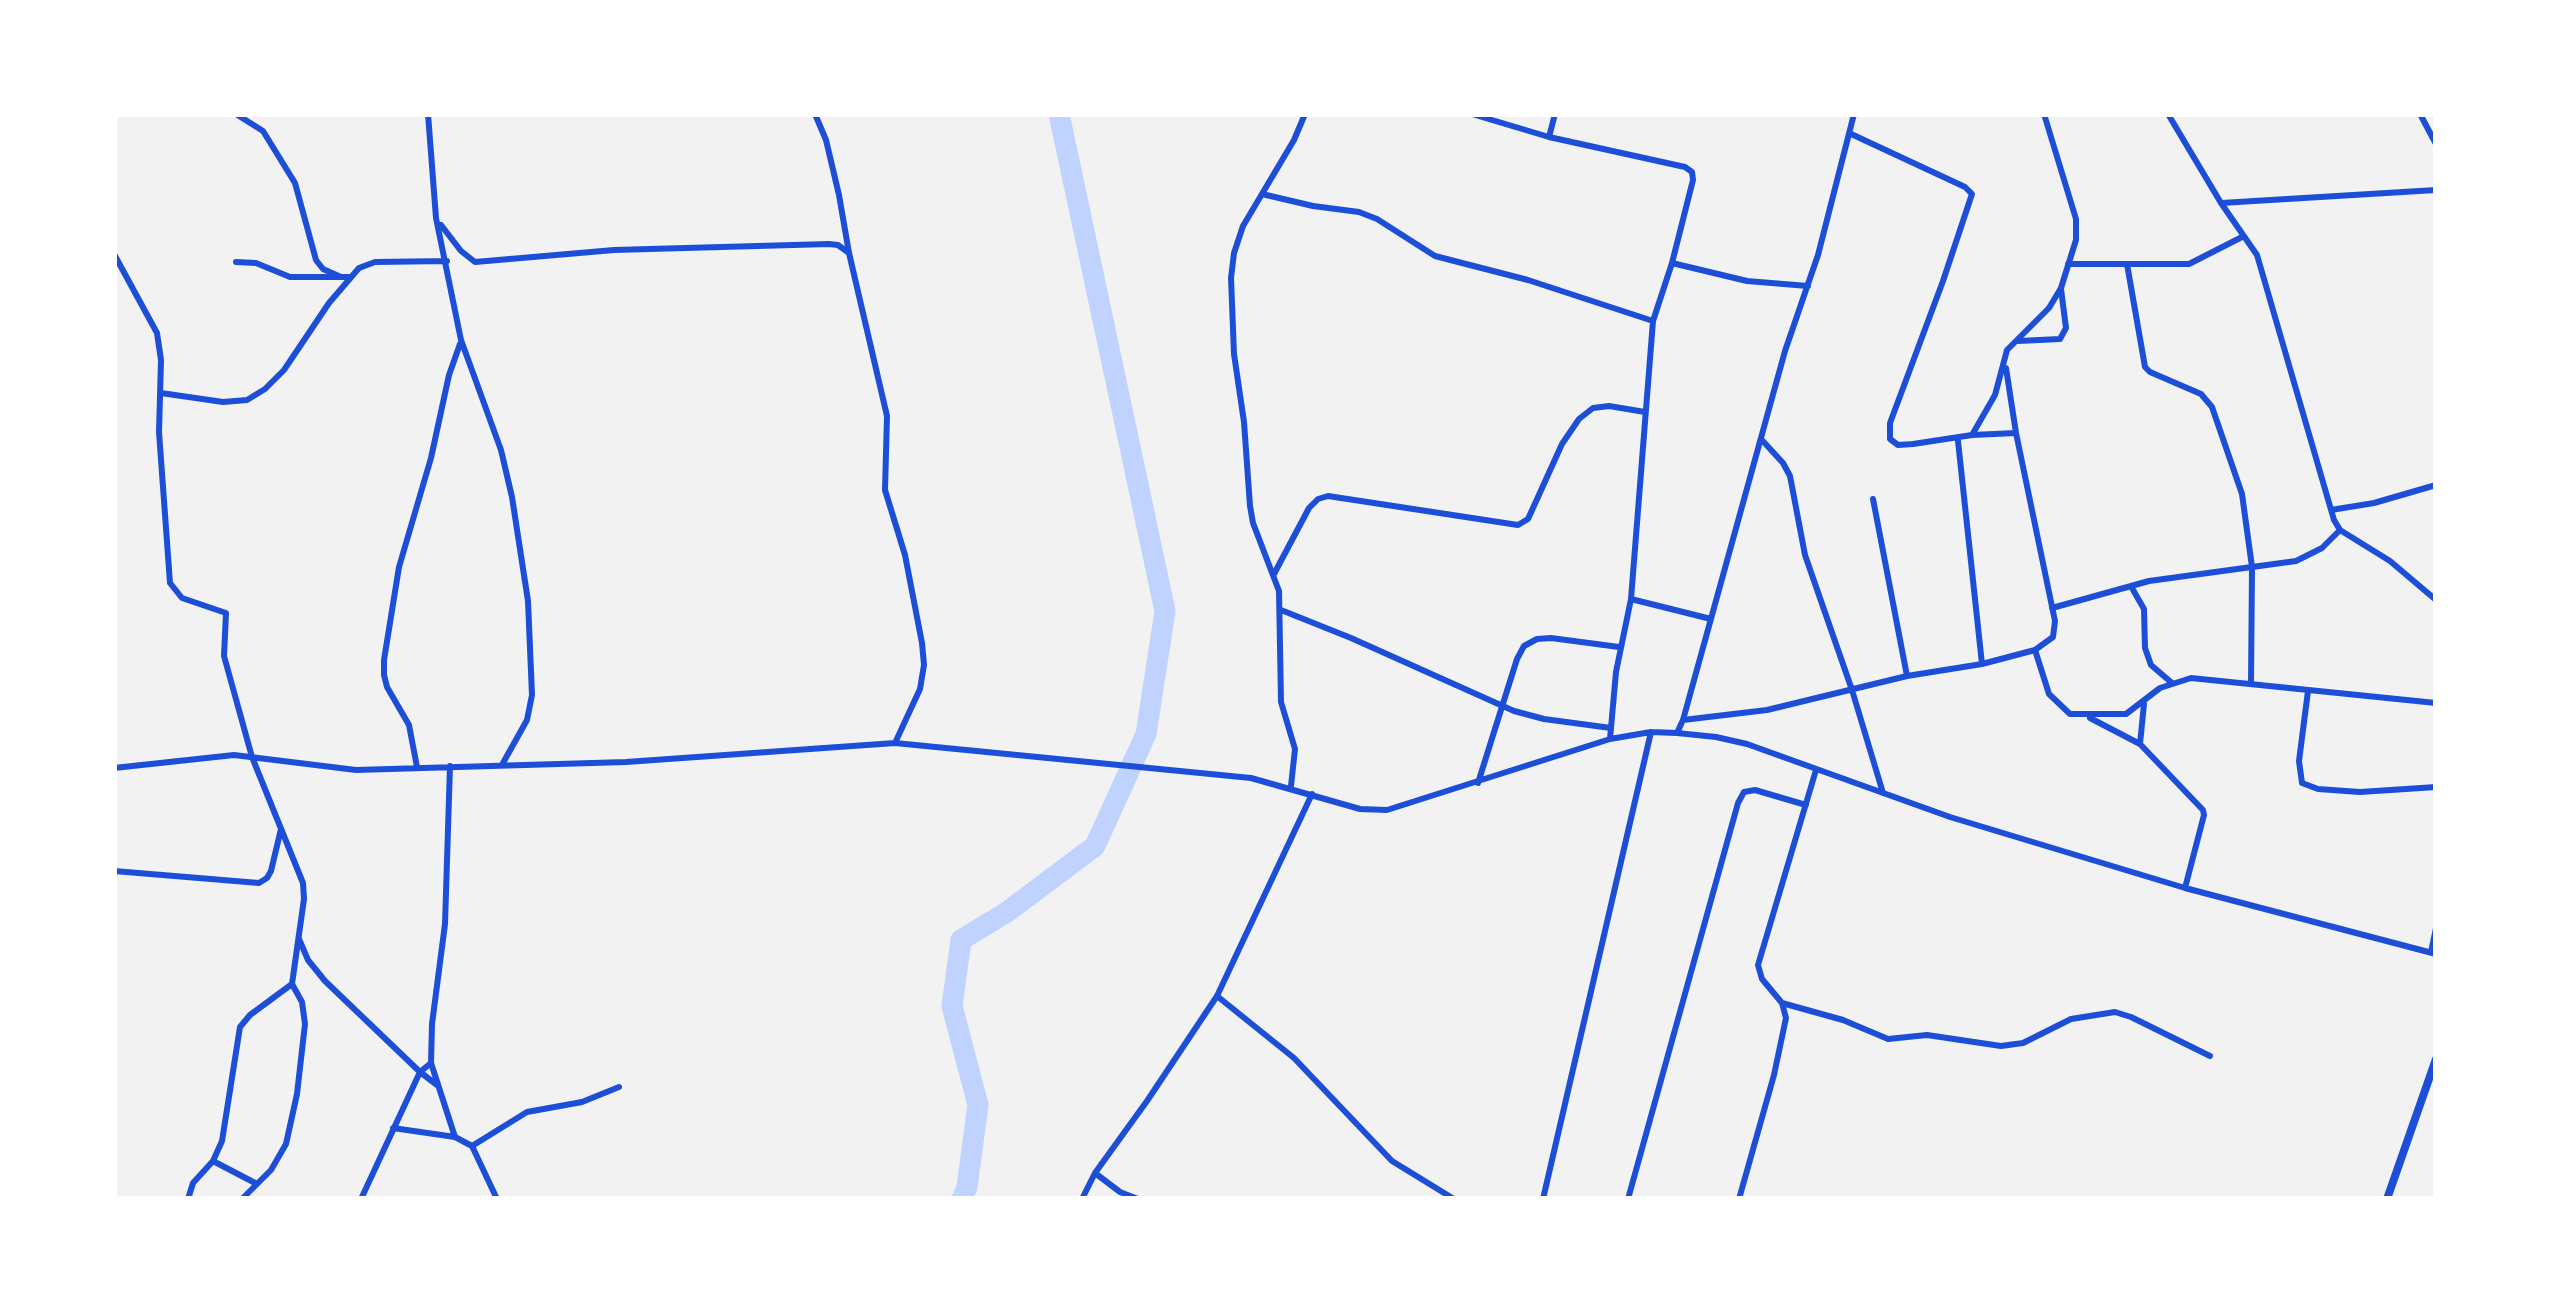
<!DOCTYPE html>
<style>
body{margin:0}
#map{position:relative;width:2550px;height:1313px;overflow:hidden;background:#f2f2f2;font-family:Lato,sans-serif}
canvas{display:block}
.frame{position:absolute;inset:0;border:117px solid #fff;pointer-events:none}
</style>
<div id="map">
<canvas width="2550" height="1313"></canvas>
<div class="frame"></div>
</div>
<script>
const g = document.querySelector('canvas').getContext('2d');
g.lineJoin = 'round';
function poly(rows) {
  const path = new Path2D();
  for (const r of rows) {
    path.moveTo(r[0], r[1]);
    for (let i = 2; i < r.length; i += 2) path.lineTo(r[i], r[i + 1]);
  }
  return path;
}
function trace(path, color, width, dash) {
  g.strokeStyle = color;
  g.lineWidth = width;
  g.lineCap = dash ? 'butt' : 'round';
  g.setLineDash(dash || []);
  g.stroke(path);
}
const river = poly([
 [962,1199,967,1187,978,1105,952,1006,961,940,1007,912,1095,846,1146,734,1165,611,1059,114]
]);
const minor = poly([
 [236,114,263,131,295,183,316,260,323,269,341,277],
 [428,114,436,218,461,340,501,450,512,497,528,601,532,695,527,720,503,763],
 [815,114,826,140,839,195,849,253,887,416,885,490,905,555,922,643,924,665,920,689,895,743],
 [1472,114,1549,137,1685,167,1692,172,1693,180,1672,263,1653,321,1631,599,1616,672,1610,739],
 [2168,114,2221,203,2257,255,2334,520,2340,530,2390,561,2436,600],
 [2420,114,2436,144],
 [1849,133,1965,187,1972,194,1943,281,1890,423,1890,439,1898,445,1913,444,1972,435,2016,433],
 [1549,137,1555,114],
 [1262,194,1313,206,1359,212,1377,219,1435,256,1528,280,1653,321],
 [2221,203,2436,190],
 [441,225,461,251,475,262,614,250,829,244,838,245,849,253],
 [114,254,157,333,161,360,159,432,170,583,182,598,226,613,224,656,252,757,303,883,304,899,292,984,250,1015,240,1027,222,1141,213,1161,193,1183,188,1199],
 [236,262,256,263,290,277,351,277],
 [1672,263,1747,281,1808,286],
 [2068,264,2189,264,2244,236],
 [2127,264,2145,367,2150,372,2201,394,2212,407,2242,494,2252,567,2251,683],
 [2018,341,2060,339,2066,328,2061,289],
 [2006,368,2016,433,2055,621,2053,637,2035,650],
 [161,393,223,402,247,400,265,389,284,370,329,303,359,268,375,262,447,261],
 [1972,435,1995,395,2007,350,2049,308,2061,288,2076,240,2076,219,2044,114],
 [1761,439,1783,463,1790,476,1805,555,1852,690,1883,793],
 [1958,441,1982,664],
 [1873,499,1907,676],
 [2331,510,2374,503,2436,485],
 [1274,574,1309,508,1318,499,1328,496,1518,525,1528,519,1562,444,1579,419,1593,408,1609,406,1645,412],
 [2132,588,2144,609,2145,648,2151,665,2172,683],
 [1631,599,1711,619],
 [2052,608,2149,581,2296,561,2322,548,2339,531],
 [1281,610,1351,638,1514,711,1544,719,1611,728],
 [2308,691,2299,761,2302,783,2318,789,2360,792,2436,787],
 [2144,704,2140,744,2203,810,2204,815,2185,888],
 [2090,718,2140,744],
 [1683,720,1767,710,1907,676,1982,664,2035,650,2049,694,2070,714,2126,714,2160,688,2191,678,2436,703],
 [1677,733,1683,720,1785,351,1818,255,1854,114],
 [450,766,445,924,432,1024,431,1063,455,1137,472,1146,497,1199],
 [417,767,409,725,387,687,384,675,384,660,399,567,431,458,449,375,460,344],
 [114,768,234,755,356,770,626,762,895,743,1251,778,1360,809,1387,810,1610,739,1651,732,1677,733,1716,737,1747,744,1950,817,2185,888,2436,954],
 [1478,783,1517,659,1524,646,1537,639,1551,638,1619,647],
 [1291,786,1295,749,1281,702,1279,591,1253,523,1250,506,1244,422,1234,354,1231,278,1234,253,1243,226,1294,140,1305,114],
 [114,871,259,883,267,878,271,871,281,829],
 [299,939,308,960,325,981,420,1072,437,1085],
 [2431,952,2436,928],
 [1217,996,1294,1058,1392,1161,1454,1199],
 [1782,1003,1843,1020,1888,1039,1927,1035,2001,1046,2023,1043,2071,1019,2115,1012,2131,1017,2210,1056],
 [393,1128,455,1137],
 [472,1146,527,1112,582,1102,619,1087],
 [213,1161,257,1184],
 [1095,1173,1120,1192,1138,1199],
 [242,1199,271,1170,286,1144,297,1094,305,1024,302,1002,292,984],
 [361,1199,420,1072,431,1063],
 [1082,1199,1095,1173,1147,1101,1217,996,1312,794],
 [1543,1199,1651,732],
 [1628,1199,1738,803,1744,792,1755,790,1806,805],
 [1739,1199,1774,1075,1786,1018,1782,1003,1762,979,1758,965,1816,770]
]);
const tertiary = poly([
 [2387,1199,2436,1059]
]);
trace(river, '#bfd3fe', 21);
trace(minor, '#1d4ed8', 6);
trace(tertiary, '#1d4ed8', 8);
</script>
